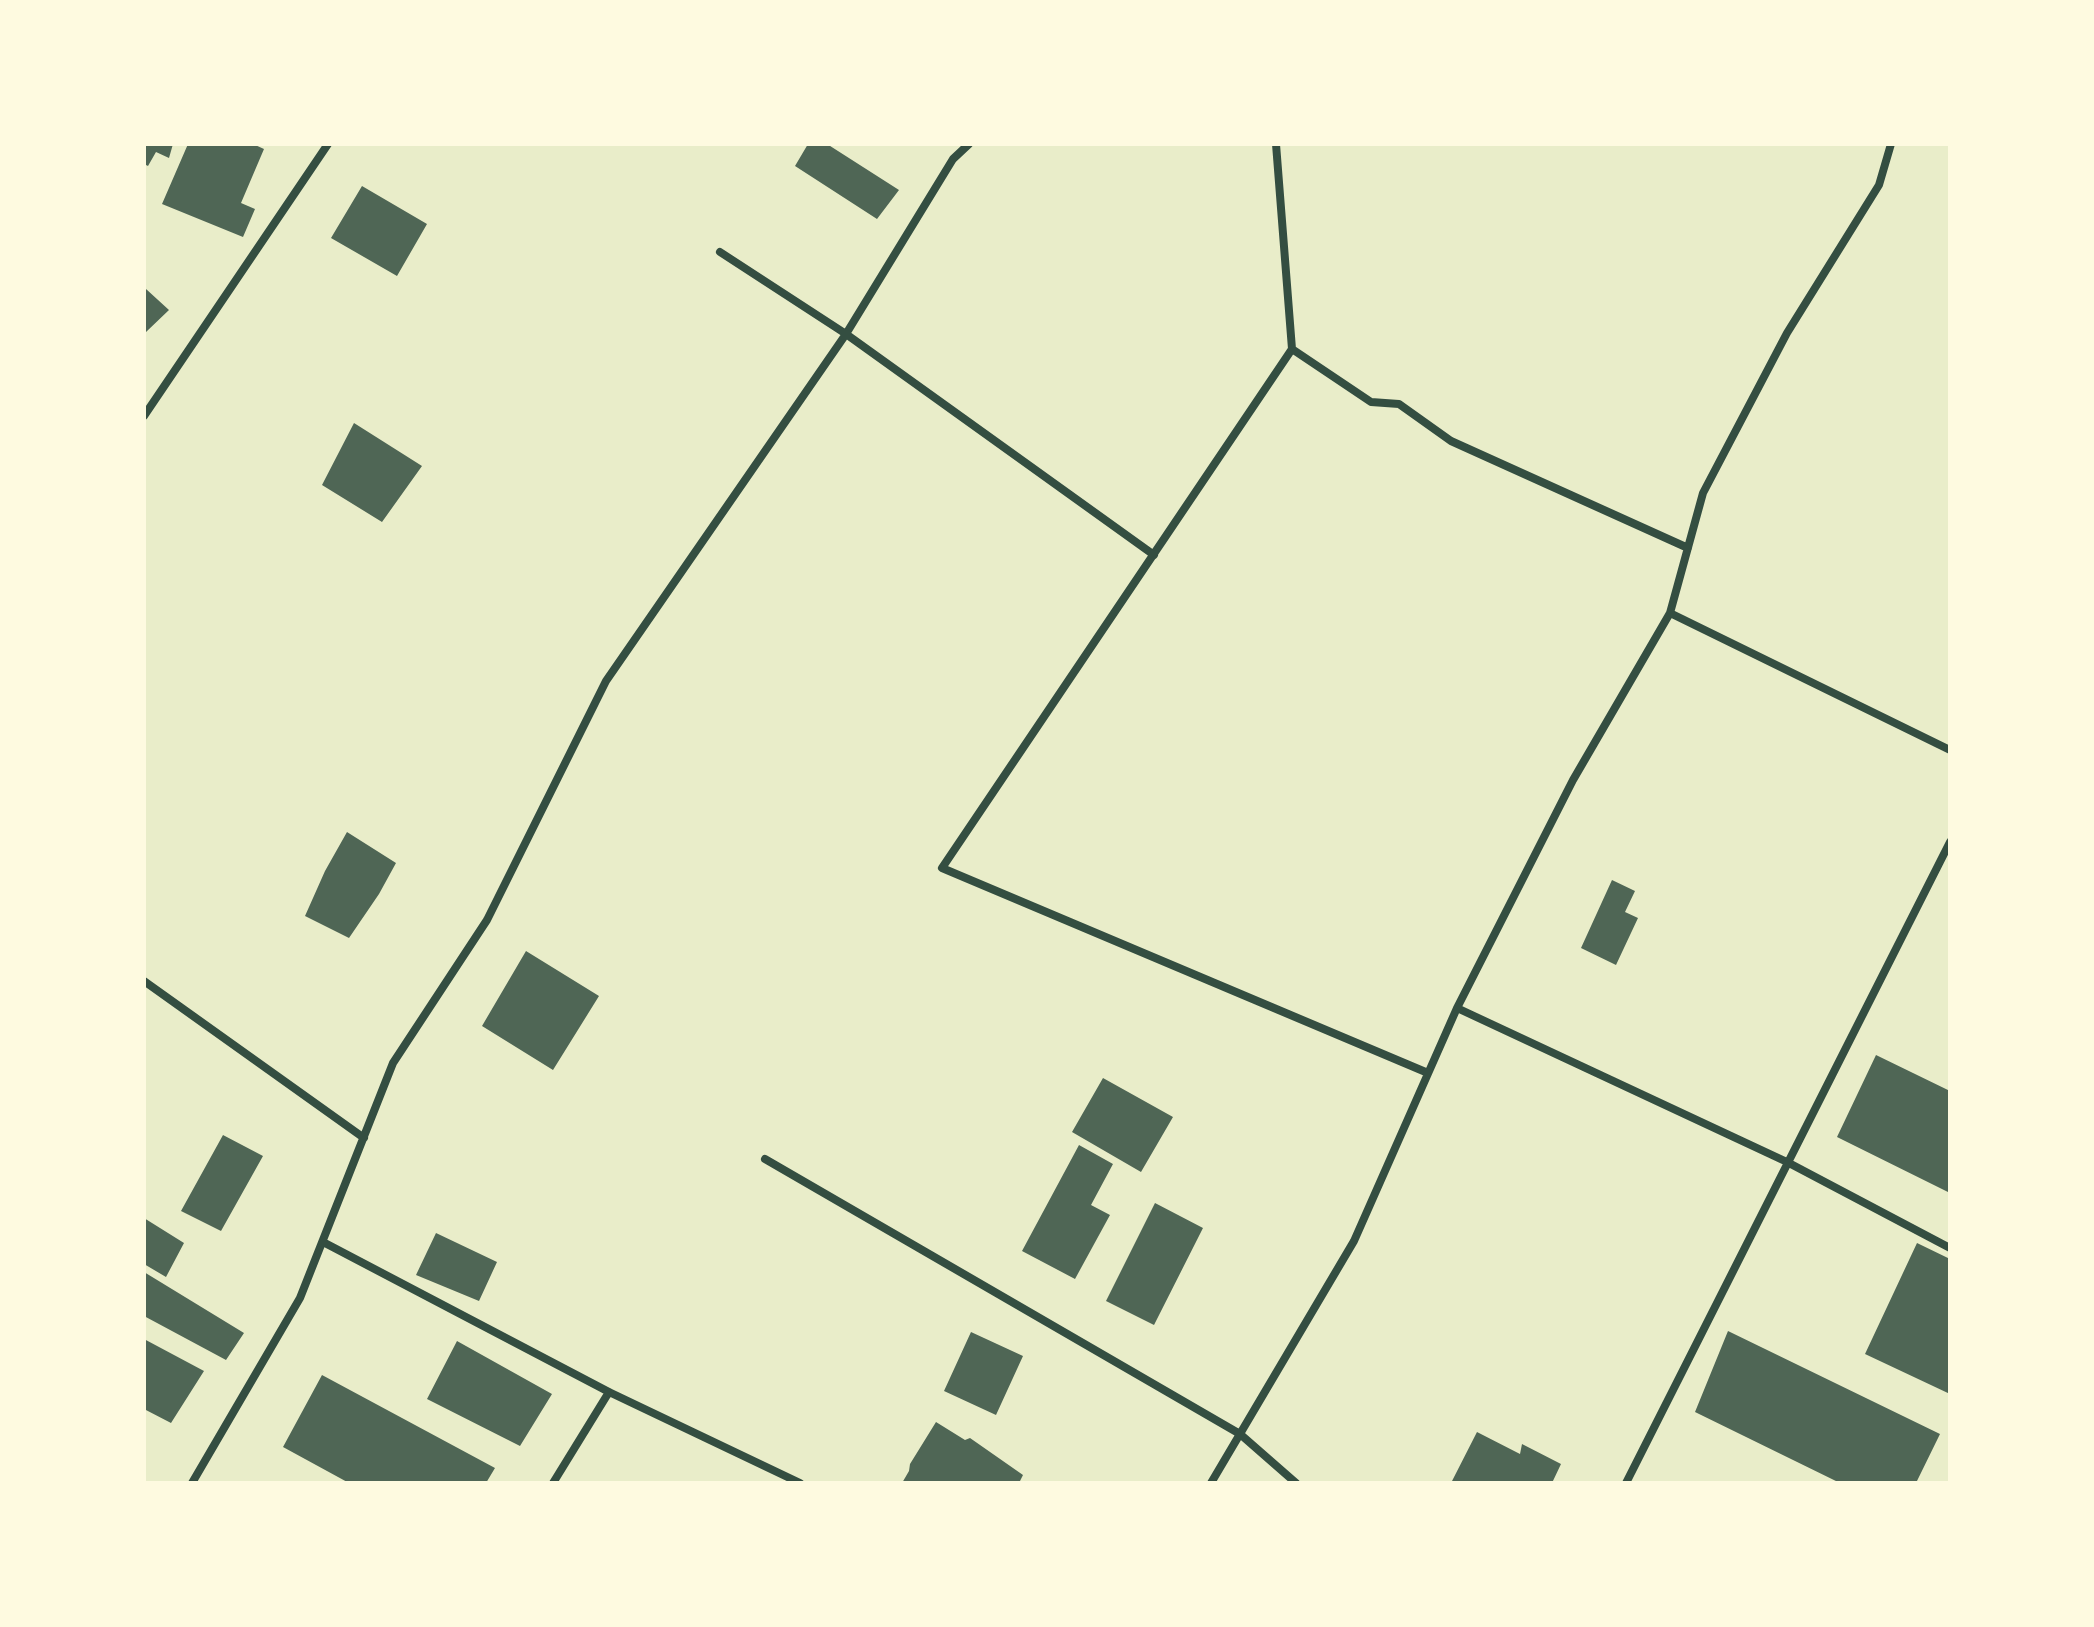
<!DOCTYPE html>
<style>
body{margin:0}
#map{position:relative;width:2094px;height:1627px;overflow:hidden;background:#e9edc9;font-family:"Times New Roman",serif}
canvas{display:block}
.frame{position:absolute;inset:0;border:146px solid #fefae0;pointer-events:none}
</style>
<div id="map">
<canvas width="2094" height="1627"></canvas>
<div class="frame"></div>
</div>
<script>
const g = document.querySelector('canvas').getContext('2d');
g.lineJoin = 'round';
function fill(path, color) {
  g.fillStyle = color;
  g.fill(path, 'evenodd');
}
function poly(rows) {
  const path = new Path2D();
  for (const r of rows) {
    path.moveTo(r[0], r[1]);
    for (let i = 2; i < r.length; i += 2) path.lineTo(r[i], r[i + 1]);
  }
  return path;
}
function trace(path, color, width, dash) {
  g.strokeStyle = color;
  g.lineWidth = width;
  g.lineCap = dash ? 'butt' : 'round';
  g.setLineDash(dash || []);
  g.stroke(path);
}
const building = poly([
 [144,144,173,144,169,158,156,152,148,166,144,164],
 [188,144,253,144,264,149,241,203,255,209,243,237,162,204],
 [808,144,827,144,899,190,877,219,795,166],
 [362,186,427,224,397,276,331,238],
 [146,289,169,310,146,332,144,330],
 [354,423,422,466,382,522,322,485],
 [347,832,396,863,379,894,349,938,305,916,325,871],
 [1612,880,1635,891,1625,912,1638,918,1616,965,1581,948],
 [526,951,599,996,553,1070,482,1026],
 [1876,1055,1950,1091,1950,1193,1837,1137],
 [1103,1078,1173,1117,1141,1172,1072,1132],
 [223,1135,263,1156,221,1231,181,1211],
 [1079,1145,1113,1164,1091,1205,1110,1215,1075,1279,1022,1251],
 [1155,1203,1203,1228,1154,1325,1106,1301],
 [144,1218,184,1243,166,1277,144,1264],
 [436,1233,497,1262,479,1301,416,1275],
 [1917,1243,1950,1259,1950,1394,1865,1354],
 [144,1272,244,1333,226,1360,144,1316],
 [1728,1331,1940,1434,1916,1483,1840,1483,1695,1412],
 [971,1332,1023,1356,996,1415,944,1391],
 [144,1339,204,1371,171,1423,144,1409],
 [457,1341,552,1394,520,1446,427,1399],
 [322,1375,495,1468,486,1483,349,1483,283,1447],
 [936,1422,965,1440,970,1438,1023,1475,1019,1483,902,1483,909,1471,910,1464],
 [1477,1432,1520,1454,1522,1444,1561,1464,1552,1483,1451,1483]
]);
const minor = poly([
 [1276,144,1292,349,942,868,1428,1073],
 [720,252,846,334,1154,555],
 [1292,349,1371,402,1399,404,1451,441,1688,548],
 [144,416,328,144],
 [1670,613,1703,493,1787,333,1879,185,1891,144],
 [144,981,364,1138],
 [1457,1008,1787,1162,1950,1248],
 [765,1159,1240,1434,1296,1483],
 [323,1242,609,1392,800,1483],
 [192,1483,300,1298,393,1063,487,920,606,681,846,334,953,159,969,144],
 [553,1483,609,1392],
 [1211,1483,1354,1241,1457,1008,1573,780,1670,613,1950,750],
 [1626,1483,1950,842]
]);
fill(building, '#4f6655');
trace(minor, '#344e41', 8);
</script>
